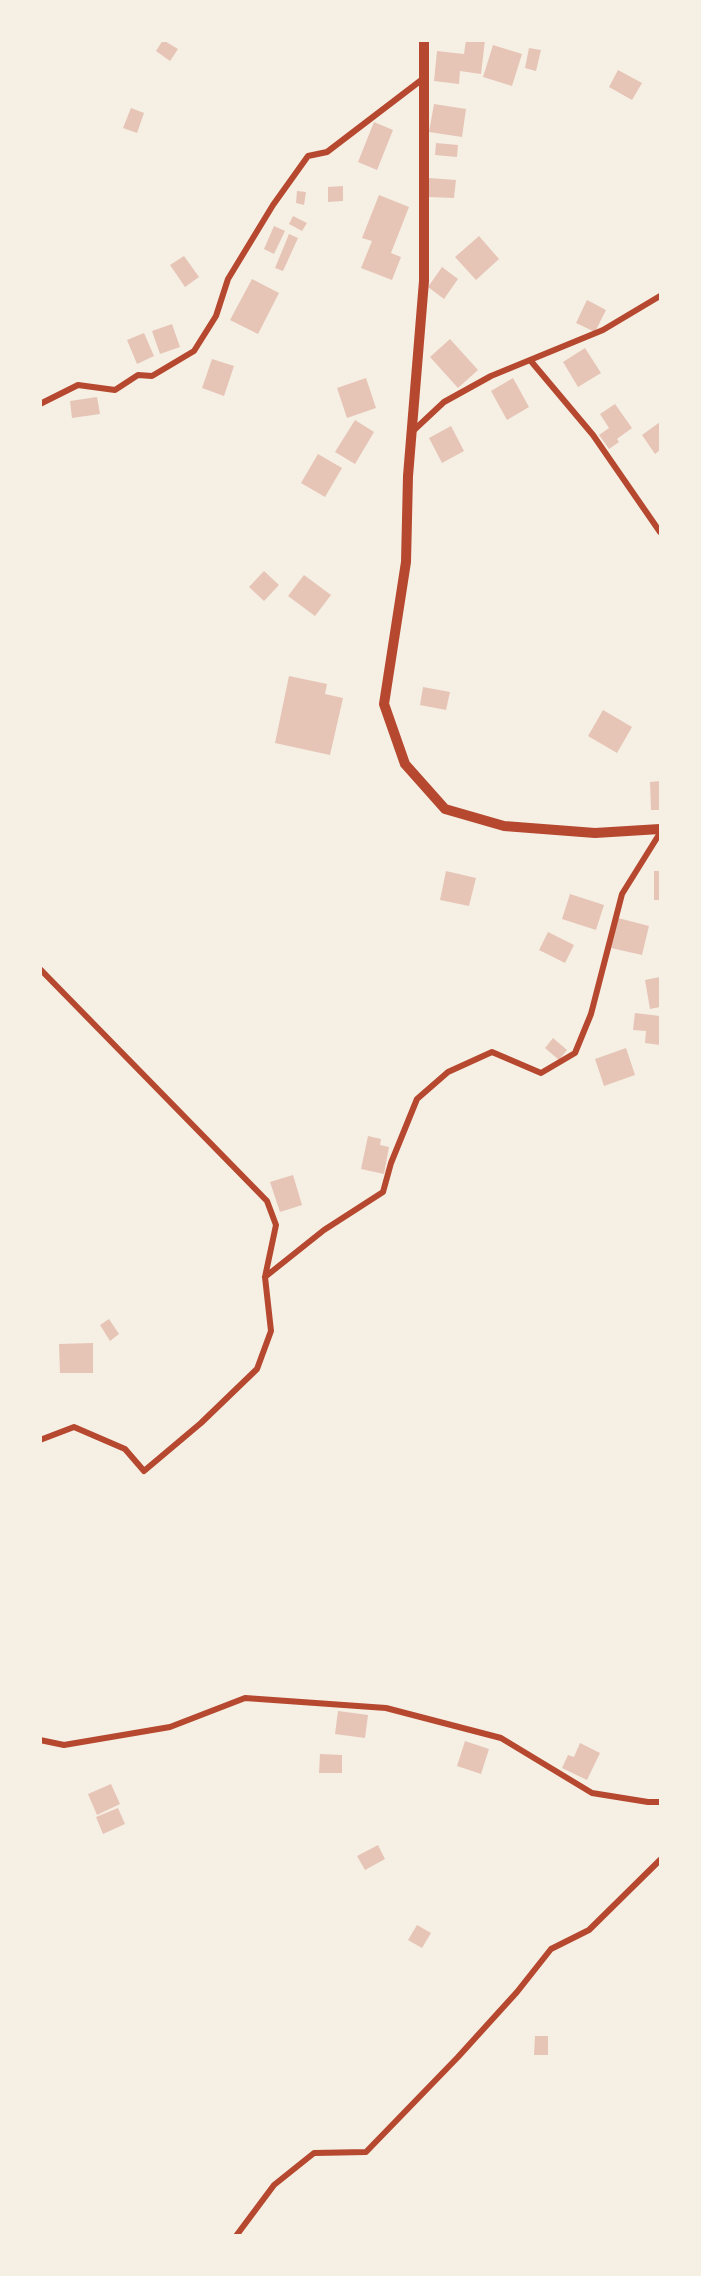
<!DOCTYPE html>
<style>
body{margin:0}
#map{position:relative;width:701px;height:2276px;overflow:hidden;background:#f6efe4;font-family:"PT Sans Narrow",sans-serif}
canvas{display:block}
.frame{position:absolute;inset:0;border:42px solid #f6efe4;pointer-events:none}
</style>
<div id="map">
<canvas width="701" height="2276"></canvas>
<div class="frame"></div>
</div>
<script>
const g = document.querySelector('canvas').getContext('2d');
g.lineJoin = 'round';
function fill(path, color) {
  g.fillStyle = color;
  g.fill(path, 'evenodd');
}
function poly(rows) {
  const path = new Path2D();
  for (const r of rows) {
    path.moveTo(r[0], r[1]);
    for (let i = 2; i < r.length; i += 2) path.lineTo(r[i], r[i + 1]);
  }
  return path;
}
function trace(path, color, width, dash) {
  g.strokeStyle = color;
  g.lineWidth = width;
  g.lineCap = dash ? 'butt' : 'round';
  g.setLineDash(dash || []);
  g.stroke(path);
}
const building = poly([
 [163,40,178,49,170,61,156,51],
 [466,40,485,40,481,74,460,71,459,84,434,81,437,51,464,54],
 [493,45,522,54,512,86,483,77],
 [529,48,541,50,536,71,525,68],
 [618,70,642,83,632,100,609,87],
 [434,104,466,109,462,137,429,132],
 [131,108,144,113,137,133,123,128],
 [374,122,393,130,377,170,358,162],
 [436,143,458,145,457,157,435,155],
 [429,178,456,180,454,198,428,197],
 [343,186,343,201,328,202,328,187],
 [297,191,306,192,304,205,296,203],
 [379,195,409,207,391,253,401,257,392,280,361,268,372,241,362,238],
 [293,216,307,223,302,231,289,224],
 [274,226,285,231,274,254,264,249],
 [289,234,298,238,283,271,275,268],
 [479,236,499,259,476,280,455,257],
 [184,256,199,277,185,287,170,265],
 [442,267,458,279,444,299,428,287],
 [252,279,279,293,258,334,230,320],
 [587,300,606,310,595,332,576,323],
 [172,324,180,347,160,354,152,331],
 [144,333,154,356,137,364,127,340],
 [450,339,478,370,458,388,430,357],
 [585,348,601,373,578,387,563,362],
 [212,359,234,366,224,396,202,388],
 [366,378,376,408,347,418,337,388],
 [513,378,529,407,507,420,491,391],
 [97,397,100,414,72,418,70,401],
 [615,404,632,428,617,439,619,442,609,449,599,435,609,428,600,414],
 [355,420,374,432,355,464,335,452],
 [660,422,660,450,655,454,642,435],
 [451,426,464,451,442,463,429,438],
 [318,454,342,468,325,497,301,483],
 [264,571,279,585,264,601,249,587],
 [304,575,331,595,315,616,288,596],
 [289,676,327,684,325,694,343,698,330,755,275,743],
 [423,687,450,692,446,710,420,705],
 [603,710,632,727,617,753,588,736],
 [660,781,660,810,651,810,650,782],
 [446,871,476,878,469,906,440,900],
 [654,871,660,871,660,900,654,900],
 [570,894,604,905,596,930,562,919],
 [618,918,649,926,642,955,611,948],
 [548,932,574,945,565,963,539,950],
 [660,977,660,1007,650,1009,645,980],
 [635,1013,660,1016,660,1045,645,1043,646,1031,633,1030],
 [553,1038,567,1050,559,1060,545,1048],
 [626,1048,635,1075,604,1086,595,1059],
 [368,1136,381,1139,380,1145,389,1147,384,1174,361,1169],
 [293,1175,302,1205,280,1212,270,1182],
 [109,1319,119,1334,110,1341,100,1325],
 [93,1343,93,1373,60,1373,59,1344],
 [338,1711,368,1715,365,1738,335,1734],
 [465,1741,489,1749,481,1774,457,1766],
 [580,1743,600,1753,587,1780,562,1768,568,1755,574,1757],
 [320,1754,342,1755,342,1773,319,1773],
 [111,1784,120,1804,97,1815,88,1794],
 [118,1808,125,1824,103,1834,96,1817],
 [378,1845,385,1859,365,1870,357,1856],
 [417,1925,431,1933,422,1948,408,1940],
 [535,2036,548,2036,548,2055,534,2055]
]);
const minor = poly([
 [530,360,593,435,660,532],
 [40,404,78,385,115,390,138,375,152,376,194,351,216,316,228,279,273,205,308,156,327,152,424,78],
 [413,431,444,402,491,376,603,330,660,296],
 [40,969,267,1201,276,1225,265,1277,271,1331,257,1369,201,1423,144,1471,125,1449,74,1427,40,1440],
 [265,1277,324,1230,383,1192,391,1163,417,1099,448,1072,492,1052,541,1073,575,1053,591,1014,622,894,660,833],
 [40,1740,64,1745,170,1727,245,1698,386,1708,501,1738,592,1793,648,1802,660,1802],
 [236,2236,274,2185,314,2153,366,2152,458,2057,517,1992,551,1949,589,1930,660,1860]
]);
const secondary = poly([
 [424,40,424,281,408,476,406,562,384,704,405,764,445,809,504,826,595,833,660,829]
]);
fill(building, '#e6c5b7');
trace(minor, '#b5482f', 6);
trace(secondary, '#b5482f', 10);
</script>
